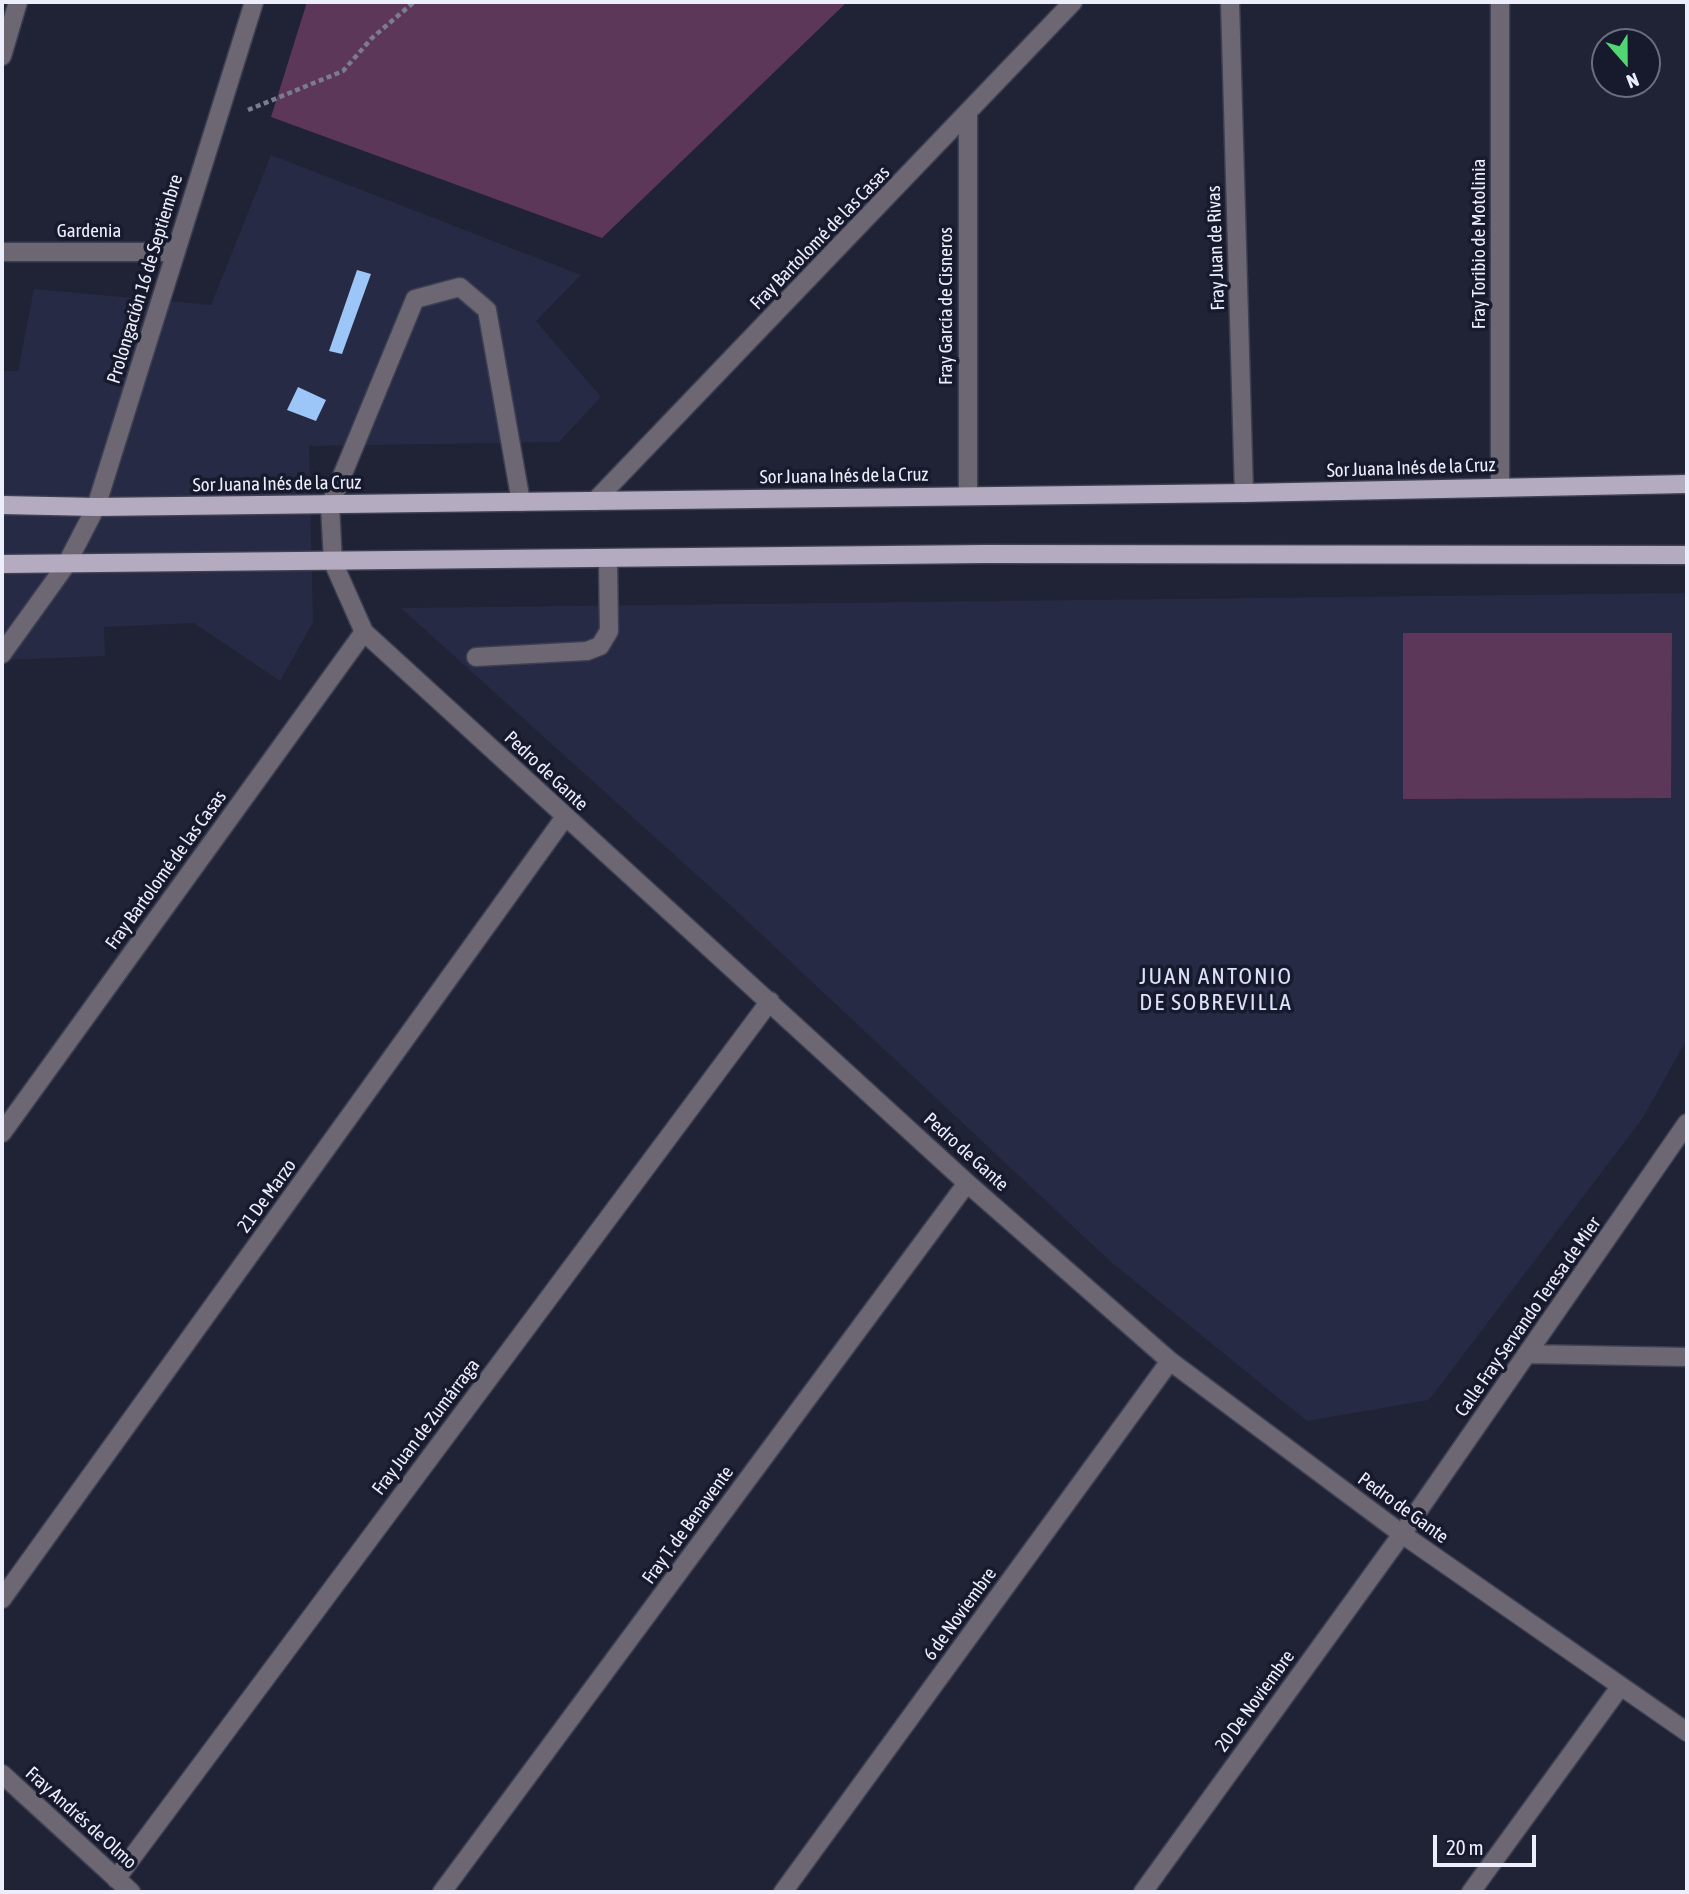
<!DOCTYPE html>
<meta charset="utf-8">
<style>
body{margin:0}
#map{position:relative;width:1689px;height:1894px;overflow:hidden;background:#202236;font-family:"Asap Condensed",sans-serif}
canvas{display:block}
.frame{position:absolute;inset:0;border:4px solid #eceefc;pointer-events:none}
.north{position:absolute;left:1591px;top:28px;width:70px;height:70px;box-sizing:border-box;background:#17192c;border:2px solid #6c6e7f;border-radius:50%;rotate:159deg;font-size:19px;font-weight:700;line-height:28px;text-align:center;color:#eceefc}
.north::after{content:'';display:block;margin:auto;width:24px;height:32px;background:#51d673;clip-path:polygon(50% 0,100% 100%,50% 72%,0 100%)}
.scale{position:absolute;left:1433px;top:1835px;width:103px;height:32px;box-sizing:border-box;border:4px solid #eceefc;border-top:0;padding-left:9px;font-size:21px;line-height:24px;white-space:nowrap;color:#eceefc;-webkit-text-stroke:5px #17192c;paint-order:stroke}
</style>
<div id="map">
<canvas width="1689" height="1894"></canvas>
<div class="frame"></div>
<div class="north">N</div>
<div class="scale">20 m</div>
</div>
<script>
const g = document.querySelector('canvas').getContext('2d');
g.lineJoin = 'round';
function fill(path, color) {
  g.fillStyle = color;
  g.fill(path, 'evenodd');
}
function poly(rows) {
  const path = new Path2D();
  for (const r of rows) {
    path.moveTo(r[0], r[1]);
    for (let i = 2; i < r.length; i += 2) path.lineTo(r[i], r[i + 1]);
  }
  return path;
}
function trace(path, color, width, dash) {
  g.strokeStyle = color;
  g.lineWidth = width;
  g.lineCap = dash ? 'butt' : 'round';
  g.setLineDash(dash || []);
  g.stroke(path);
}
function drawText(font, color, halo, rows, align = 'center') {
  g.font = font + ' "Asap Condensed",sans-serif';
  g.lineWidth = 7;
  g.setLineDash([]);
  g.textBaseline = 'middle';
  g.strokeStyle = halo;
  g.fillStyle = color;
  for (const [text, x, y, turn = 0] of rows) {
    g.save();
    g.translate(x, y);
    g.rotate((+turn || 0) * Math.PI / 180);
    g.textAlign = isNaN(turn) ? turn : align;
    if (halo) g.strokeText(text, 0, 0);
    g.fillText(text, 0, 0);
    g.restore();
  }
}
const built = poly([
 [271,155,581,275,536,321,601,397,559,442,309,446,313,622,280,681,194,623,104,627,105,656,2,660,2,371,18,371,34,289,211,305],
 [1687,593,1687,1039,1642,1119,1429,1400,1307,1421,1111,1262,730,905,401,608]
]);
const green = poly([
 [307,2,847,2,602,238,271,117],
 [1403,633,1672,633,1671,798,1403,799]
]);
const building = poly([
 [357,270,371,274,342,354,329,351],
 [298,387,326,400,316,421,287,410]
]);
const path = poly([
 [248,110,343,71,372,38,414,2]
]);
const minor = poly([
 [1230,2,1244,493],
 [2,56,18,2],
 [968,115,968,496],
 [2,252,176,252],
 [1500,486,1500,2],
 [595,501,1073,2],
 [521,502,487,310,460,287,415,299,330,505,333,562,364,632,967,1183,1170,1361,1402,1534,1687,1732],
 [2,654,66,565,96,507,254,2],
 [476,657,587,651,600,646,609,631,608,559],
 [2,1133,364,632],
 [1528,1354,1687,1357],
 [2,1599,565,817],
 [2,1774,131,1892],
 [116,1879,770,1001],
 [442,1892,967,1183],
 [783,1892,1170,1361],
 [1143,1892,1402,1534,1687,1123],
 [1471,1892,1620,1687]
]);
const major = poly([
 [2,505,96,507,1244,493,1687,484],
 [2,564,985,554,1687,555]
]);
const streetNames = [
 ["Gardenia",89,231],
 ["Fray Bartolomé de las Casas",820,238,-46],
 ["Fray Toribio de Motolinia",1479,244,-90],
 ["Fray Juan de Rivas",1216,248,-92],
 ["Prolongación 16 de Septiembre",145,279,-73],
 ["Fray García de Cisneros",946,306,-90],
 ["Sor Juana Inés de la Cruz",1411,468,-2],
 ["Sor Juana Inés de la Cruz",844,476,-1],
 ["Sor Juana Inés de la Cruz",277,484,-1],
 ["Pedro de Gante",546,771,43],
 ["Fray Bartolomé de las Casas",166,870,-54],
 ["Pedro de Gante",966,1152,42],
 ["21 De Marzo",267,1196,-54],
 ["Calle Fray Servando Teresa de Mier",1528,1317,-55],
 ["Fray Juan de Zumárraga",426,1427,-53],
 ["Pedro de Gante",1403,1508,36],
 ["Fray T. de Benavente",688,1525,-54],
 ["6 de Noviembre",960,1614,-54],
 ["20 De Noviembre",1255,1701,-54],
 ["Fray Andrés de Olmo",81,1818,42]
];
const quarterNames = [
 ["JUAN ANTONIO",1216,977],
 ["DE SOBREVILLA",1216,1003]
];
fill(built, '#272a44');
fill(green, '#5d3759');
fill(building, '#9cc6f8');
trace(minor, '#3d3f52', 21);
trace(major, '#3d3f52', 21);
trace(path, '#7b7d8f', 4.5, [5, 3.5]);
trace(minor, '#6c6772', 18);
trace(major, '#b4abc0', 18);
drawText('19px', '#eceefc', '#17192c', streetNames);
g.letterSpacing = '2px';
drawText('23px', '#dde1fc', '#17192c', quarterNames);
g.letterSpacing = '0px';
</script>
